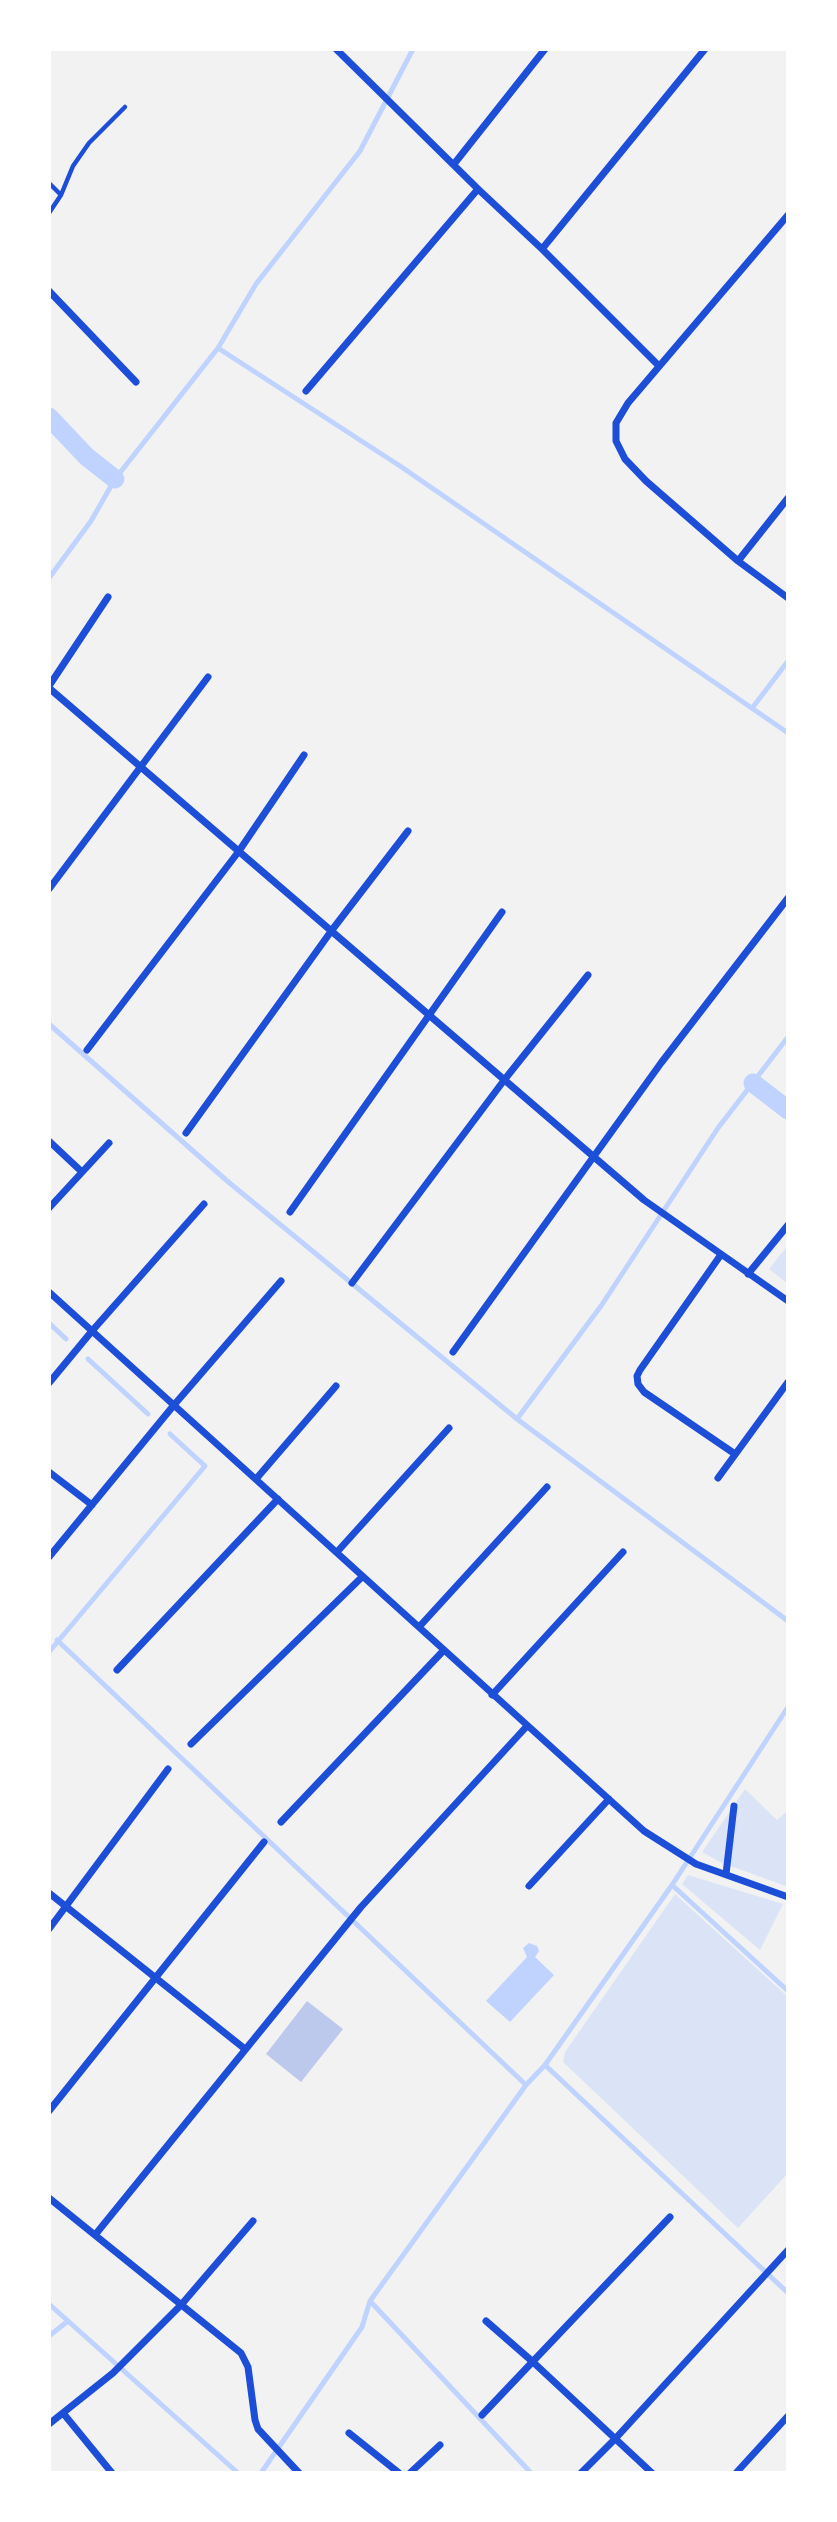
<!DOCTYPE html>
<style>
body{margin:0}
#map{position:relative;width:837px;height:2522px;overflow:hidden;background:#f2f2f2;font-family:"Roboto Serif",serif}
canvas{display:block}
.frame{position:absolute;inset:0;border:51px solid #fff;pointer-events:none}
</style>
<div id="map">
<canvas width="837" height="2522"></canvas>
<div class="frame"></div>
</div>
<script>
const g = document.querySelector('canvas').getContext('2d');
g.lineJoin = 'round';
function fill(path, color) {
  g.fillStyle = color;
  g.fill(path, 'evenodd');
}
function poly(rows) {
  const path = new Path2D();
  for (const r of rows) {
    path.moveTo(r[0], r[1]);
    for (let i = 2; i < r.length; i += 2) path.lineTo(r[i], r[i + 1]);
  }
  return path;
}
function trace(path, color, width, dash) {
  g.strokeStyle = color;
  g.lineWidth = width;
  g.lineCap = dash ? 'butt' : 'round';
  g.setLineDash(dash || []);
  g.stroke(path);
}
const green = poly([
 [788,1245,788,1284,769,1269],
 [745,1789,777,1820,788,1810,788,1887,720,1862,702,1852],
 [688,1875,783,1904,760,1950,682,1884],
 [675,1894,788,1997,788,2173,738,2228,563,2062,565,2052]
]);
const water = poly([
 [529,1943,537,1946,539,1951,535,1957,554,1975,510,2022,486,2001,527,1957,523,1948]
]);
const stream = poly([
 [218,348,400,466,788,733],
 [49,578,91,521,115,479,218,348,256,284,360,151,413,49],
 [753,707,788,661],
 [49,1024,226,1180,517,1419,788,1621],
 [49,1323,66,1339],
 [88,1359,148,1414],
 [517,1419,601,1306,718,1128,788,1037],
 [57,1640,526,2085],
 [49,1652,205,1466,170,1434],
 [672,1885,788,1991],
 [545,2065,788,2293],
 [370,2301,531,2473],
 [49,2304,238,2473],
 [49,2336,68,2321],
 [261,2473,362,2327,370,2301,526,2085,545,2065,672,1885,788,1707]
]);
const canal = poly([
 [49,417,87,457,115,479],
 [753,1083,788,1110]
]);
const building = poly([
 [307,2001,343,2029,301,2082,266,2054]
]);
const service = poly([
 [49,183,61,195],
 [49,213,61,195,73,166,89,143,125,107]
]);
const minor = poly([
 [336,49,478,189,542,249,659,366],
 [454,164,545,49],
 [788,215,628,403,616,423,616,441,625,459,646,481,738,561,788,598],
 [542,249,705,49],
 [49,291,136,382],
 [306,391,478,189],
 [738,561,788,498],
 [49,686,108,597],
 [49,688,644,1200,788,1301],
 [49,889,208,677],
 [87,1050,239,851,304,755],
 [186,1133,332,930,408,831],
 [49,1141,82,1172],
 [49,1208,109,1143],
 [290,1212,502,912],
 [720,1256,640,1370,637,1376,638,1384,644,1392,735,1454],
 [748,1274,788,1225],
 [352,1283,505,1079,588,975],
 [49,1292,644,1831,696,1864,788,1897],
 [453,1352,661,1063,788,898],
 [49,1383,92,1331,204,1204],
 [49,1472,92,1505],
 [718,1478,788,1382],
 [256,1479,336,1386],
 [337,1552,449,1428],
 [49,1557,174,1405,281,1281],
 [419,1627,547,1487],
 [117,1670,278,1499],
 [492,1695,623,1552],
 [191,1744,362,1577],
 [281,1822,444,1650],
 [726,1874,734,1806],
 [529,1886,609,1799],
 [49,1893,245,2049],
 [49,1929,168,1769],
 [49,2111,264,1842],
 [49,2198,241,2353,248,2367,255,2420,258,2429,299,2473],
 [95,2235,361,1907,527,1726],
 [486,2321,533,2362,652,2473],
 [63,2413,112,2473],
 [482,2415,670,2217],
 [49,2424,113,2373,181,2305,253,2221],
 [349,2433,399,2473],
 [410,2473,440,2445],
 [581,2473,615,2439,788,2250],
 [736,2473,788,2416]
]);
fill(green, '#dbe4f7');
fill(water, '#bfd3fe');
trace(stream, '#bfd3fe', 5);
trace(canal, '#bfd3fe', 19);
fill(building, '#bdc9ec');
trace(service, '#1d4ed8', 4.5);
trace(minor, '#1d4ed8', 7);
</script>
